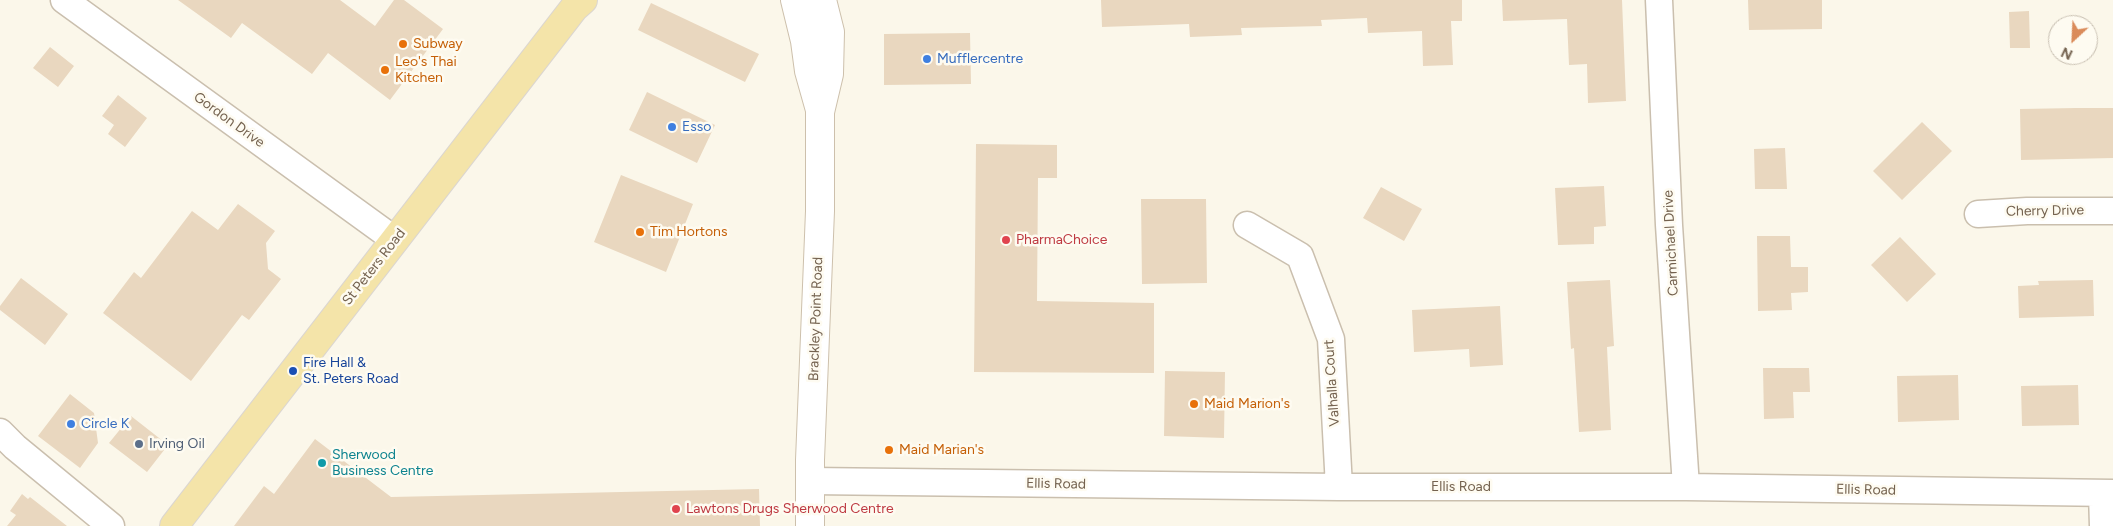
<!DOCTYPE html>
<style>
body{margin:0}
#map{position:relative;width:2113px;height:526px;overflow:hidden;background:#fbf7ea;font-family:Figtree,sans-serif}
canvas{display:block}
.north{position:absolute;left:2048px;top:15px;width:50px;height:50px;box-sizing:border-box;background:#fefbf1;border:1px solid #c7beb0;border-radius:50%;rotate:205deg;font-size:14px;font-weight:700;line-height:20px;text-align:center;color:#74624f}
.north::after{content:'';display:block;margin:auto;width:18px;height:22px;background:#da8b5a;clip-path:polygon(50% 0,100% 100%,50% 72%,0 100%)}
</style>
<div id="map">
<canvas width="2113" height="526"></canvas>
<div class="north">N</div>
</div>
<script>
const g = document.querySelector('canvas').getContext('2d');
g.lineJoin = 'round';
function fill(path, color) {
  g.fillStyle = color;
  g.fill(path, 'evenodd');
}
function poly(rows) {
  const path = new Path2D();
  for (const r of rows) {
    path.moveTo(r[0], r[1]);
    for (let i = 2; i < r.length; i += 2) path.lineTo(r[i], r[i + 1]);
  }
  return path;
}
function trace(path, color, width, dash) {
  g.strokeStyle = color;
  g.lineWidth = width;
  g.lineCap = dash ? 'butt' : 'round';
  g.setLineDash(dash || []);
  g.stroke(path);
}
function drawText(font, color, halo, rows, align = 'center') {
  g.font = font + ' Figtree,sans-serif';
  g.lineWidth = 5;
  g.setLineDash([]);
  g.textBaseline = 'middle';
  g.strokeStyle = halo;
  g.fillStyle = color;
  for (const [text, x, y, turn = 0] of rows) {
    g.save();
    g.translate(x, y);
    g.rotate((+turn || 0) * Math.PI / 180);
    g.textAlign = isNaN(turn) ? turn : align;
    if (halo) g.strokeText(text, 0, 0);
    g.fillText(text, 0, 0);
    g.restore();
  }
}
const building = poly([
 [178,0,340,0,375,26,394,0,404,0,443,29,390,100,328,53,312,74,242,23,231,38],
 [1101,0,1462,0,1462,21,1451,21,1453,65,1423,66,1422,31,1368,33,1367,18,1321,20,1322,26,1241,28,1242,35,1190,37,1189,24,1102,27],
 [1502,0,1622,0,1626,101,1588,103,1587,64,1569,65,1567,19,1503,21],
 [1748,0,1822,0,1822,29,1749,30],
 [651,3,759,54,745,82,638,30],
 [2029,11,2030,48,2010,48,2009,12],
 [970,33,971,84,884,85,884,34],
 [50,47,74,66,58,87,33,68],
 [647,92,715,125,697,163,629,130],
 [118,95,147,118,125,147,108,134,114,125,102,116],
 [2076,108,2113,108,2113,158,2021,160,2020,109],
 [1922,122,1952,151,1902,200,1873,171],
 [976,144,1057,145,1057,178,1038,178,1037,301,1154,303,1154,373,974,372],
 [1785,148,1787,189,1755,189,1754,149],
 [621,175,693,204,666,272,594,242],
 [1604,186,1606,226,1594,227,1594,244,1558,245,1555,188],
 [1381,187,1422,209,1404,241,1363,218],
 [1141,199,1206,199,1207,283,1142,284],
 [238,204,275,231,266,243,268,269,281,279,249,320,242,315,191,381,103,313,134,272,141,278,192,211,218,230],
 [1757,236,1790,236,1791,267,1808,267,1808,292,1791,293,1792,310,1758,311],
 [1900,237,1936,274,1907,302,1871,265],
 [21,278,68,314,45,345,0,310,0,306],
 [1610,280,1614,346,1607,347,1611,430,1579,432,1574,348,1571,349,1567,282],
 [2093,280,2094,316,2019,318,2018,286,2039,285,2038,281],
 [1500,306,1503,365,1470,367,1469,349,1414,352,1412,310],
 [1763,368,1809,368,1810,392,1793,392,1794,418,1764,419],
 [1165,371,1225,372,1224,438,1164,436],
 [1958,375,1959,420,1898,422,1897,376],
 [2078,385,2079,425,2022,426,2021,386],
 [70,394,94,413,98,443,80,468,38,436],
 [131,416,168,445,147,472,109,443],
 [315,439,391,497,759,489,760,526,234,526,264,486,274,494],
 [22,494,28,499,30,497,67,526,7,526,16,515,10,511]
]);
const street = poly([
 [64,0,395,240],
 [1659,0,1669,225,1686,487],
 [1978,214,2027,211,2113,211],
 [1247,225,1300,256,1331,339,1339,487],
 [0,432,15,447,111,526],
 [810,481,1339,487,1686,487,2113,493],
 [2102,493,2103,526]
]);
const secondary = poly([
 [795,0,805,41,809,71,820,110],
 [810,526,810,460,820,211,820,112,829,74,830,32,822,0]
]);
const primary = poly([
 [174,526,574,8,583,0]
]);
const markers = [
 [403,44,5,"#e8710a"],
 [927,59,5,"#3f7fe0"],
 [385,70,5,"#e8710a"],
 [672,127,5,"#3f7fe0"],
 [640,232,5,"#e8710a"],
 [1006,240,5,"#e0444e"],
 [293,371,5,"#1a4fb4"],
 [1194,404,5,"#e8710a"],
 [71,424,5,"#3f7fe0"],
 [139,444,5,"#5c6f8a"],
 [889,450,5,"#e8710a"],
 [322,463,5,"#0f9aa8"],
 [676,509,5,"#e0444e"]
];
const foodNames = [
 ["Subway",413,44],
 ["Leo's Thai",395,62],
 ["Kitchen",395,78],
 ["Tim Hortons",650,232],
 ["Maid Marion's",1204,404],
 ["Maid Marian's",899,450]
];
const shopNames = [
 ["Mufflercentre",937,59],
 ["Esso",682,127],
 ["Circle K",81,424]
];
const streetNames = [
 ["Gordon Drive",229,120,36],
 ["Cherry Drive",2045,211,-1],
 ["Carmichael Drive",1671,243,-93],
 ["St Peters Road",374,267,-52],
 ["Brackley Point Road",816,319,-88],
 ["Valhalla Court",1332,383,-94],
 ["Ellis Road",1056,484,1],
 ["Ellis Road",1461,487],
 ["Ellis Road",1866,490,1]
];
const healthNames = [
 ["PharmaChoice",1016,240],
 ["Lawtons Drugs Sherwood Centre",686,509]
];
const transitNames = [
 ["Fire Hall &",303,363],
 ["St. Peters Road",303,379]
];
const serviceNames = [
 ["Irving Oil",149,444]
];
const cultureNames = [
 ["Sherwood",332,455],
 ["Business Centre",332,471]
];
fill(building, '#e9d7bf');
trace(street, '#cabfae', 29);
trace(secondary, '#cdc0ac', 30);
trace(primary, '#dbd6d1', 30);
trace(street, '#fff', 26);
trace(secondary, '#fff', 28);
trace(primary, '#f4e4a9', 28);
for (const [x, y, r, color] of markers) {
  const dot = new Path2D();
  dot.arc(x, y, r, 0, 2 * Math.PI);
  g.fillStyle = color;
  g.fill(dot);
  trace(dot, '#fefbf1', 2);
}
drawText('14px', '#c56008', '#fefbf1', foodNames, 'left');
drawText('14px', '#366cbe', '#fefbf1', shopNames, 'left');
drawText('14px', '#74624f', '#fefbf1', streetNames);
drawText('14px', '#be3a42', '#fefbf1', healthNames, 'left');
drawText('14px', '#164399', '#fefbf1', transitNames, 'left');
drawText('14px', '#4e5e75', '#fefbf1', serviceNames, 'left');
drawText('14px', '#0d838f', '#fefbf1', cultureNames, 'left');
</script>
